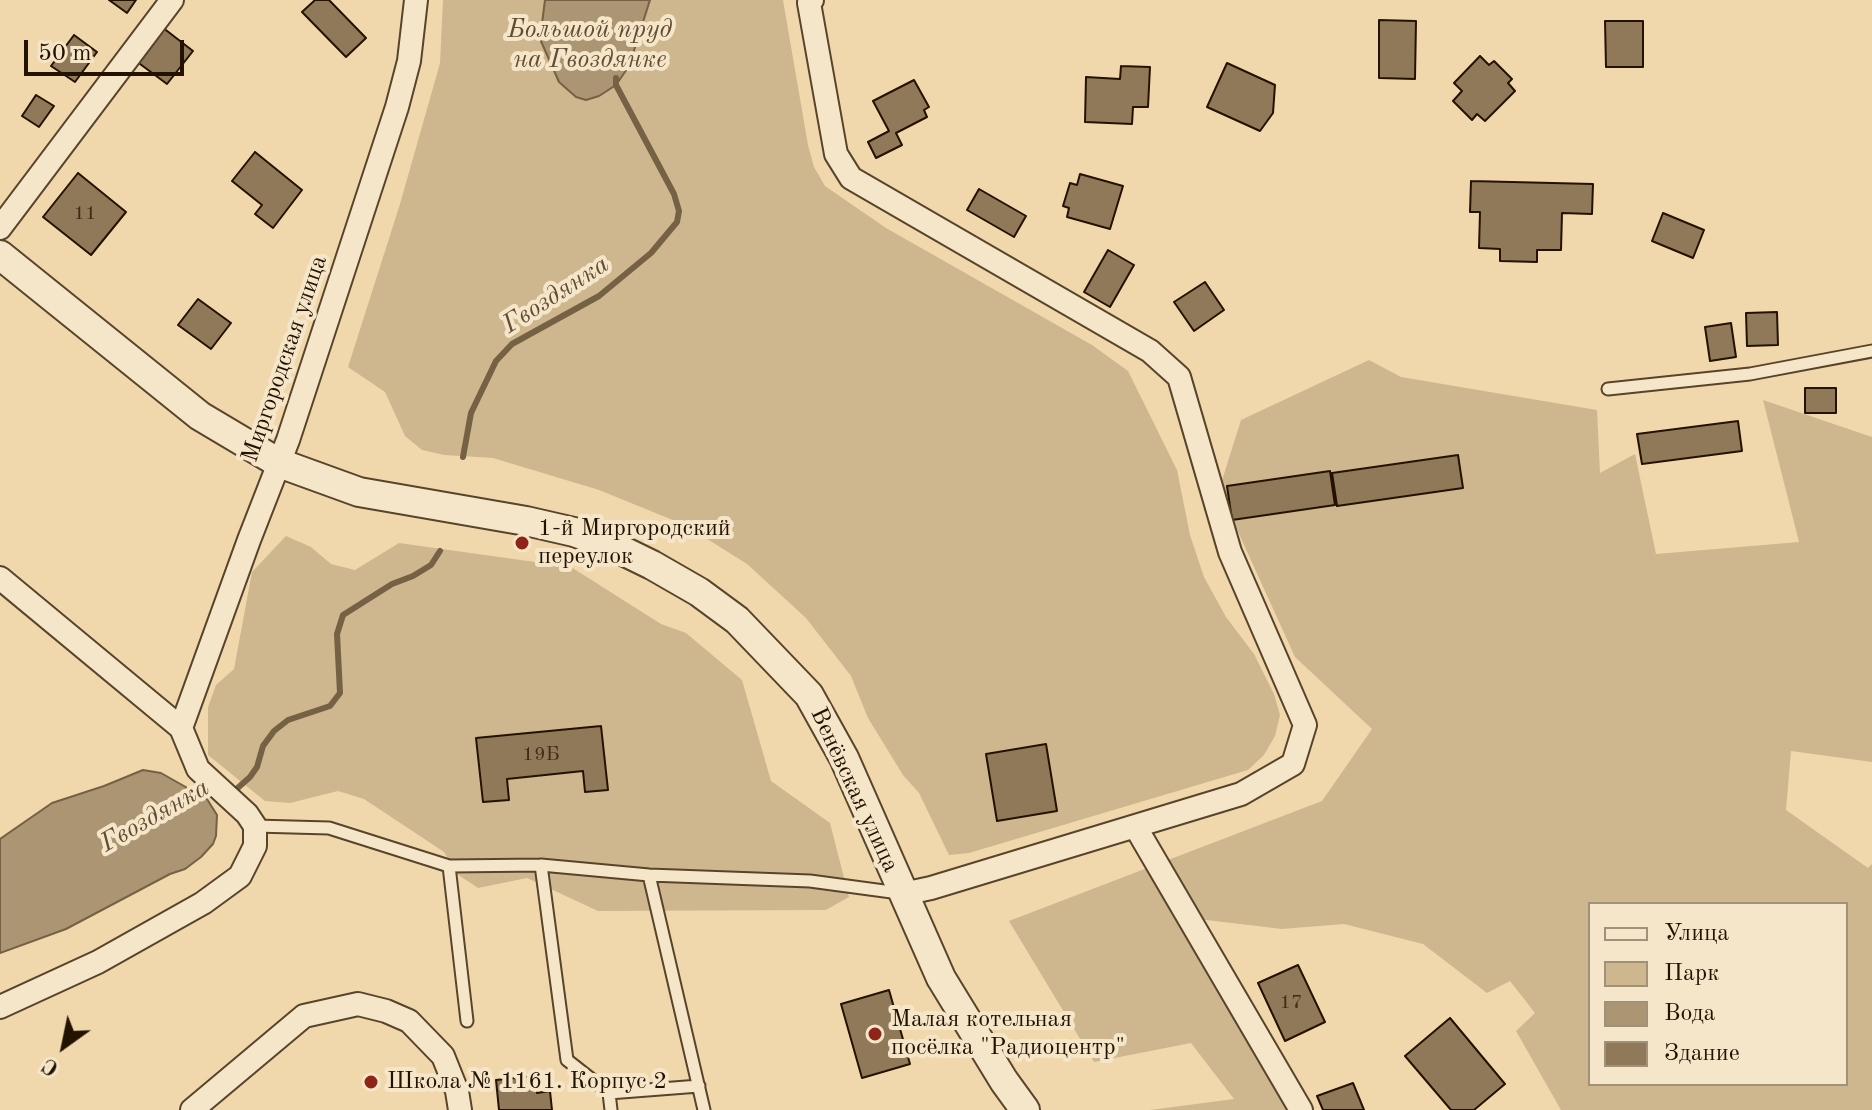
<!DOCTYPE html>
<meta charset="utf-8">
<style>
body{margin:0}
#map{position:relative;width:1872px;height:1110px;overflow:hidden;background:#f1d8ac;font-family:"Old Standard TT",serif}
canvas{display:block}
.legend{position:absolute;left:1588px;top:902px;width:260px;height:184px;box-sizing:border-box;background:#f6e6c9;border:2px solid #a29179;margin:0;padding:10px 14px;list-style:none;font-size:24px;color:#241200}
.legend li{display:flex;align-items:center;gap:16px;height:40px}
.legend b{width:40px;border:2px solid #a29179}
.north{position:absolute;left:24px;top:1006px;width:80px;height:80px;-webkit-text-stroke:6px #f6e6c9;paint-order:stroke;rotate:213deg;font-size:22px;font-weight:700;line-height:32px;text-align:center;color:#241200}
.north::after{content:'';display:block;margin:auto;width:28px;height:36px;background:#241200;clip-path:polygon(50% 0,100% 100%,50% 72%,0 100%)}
.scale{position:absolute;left:24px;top:40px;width:160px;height:36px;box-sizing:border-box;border:4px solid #241200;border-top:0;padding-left:10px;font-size:24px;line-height:28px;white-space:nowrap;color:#241200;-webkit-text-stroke:6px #f6e6c9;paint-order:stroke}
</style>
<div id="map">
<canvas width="1872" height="1110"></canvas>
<ul class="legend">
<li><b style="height:10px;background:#f6e6c9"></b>Улица</li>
<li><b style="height:22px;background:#ceb68f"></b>Парк</li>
<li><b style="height:22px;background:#ab9572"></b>Вода</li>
<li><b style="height:22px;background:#8f7959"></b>Здание</li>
</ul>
<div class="north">С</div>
<div class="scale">50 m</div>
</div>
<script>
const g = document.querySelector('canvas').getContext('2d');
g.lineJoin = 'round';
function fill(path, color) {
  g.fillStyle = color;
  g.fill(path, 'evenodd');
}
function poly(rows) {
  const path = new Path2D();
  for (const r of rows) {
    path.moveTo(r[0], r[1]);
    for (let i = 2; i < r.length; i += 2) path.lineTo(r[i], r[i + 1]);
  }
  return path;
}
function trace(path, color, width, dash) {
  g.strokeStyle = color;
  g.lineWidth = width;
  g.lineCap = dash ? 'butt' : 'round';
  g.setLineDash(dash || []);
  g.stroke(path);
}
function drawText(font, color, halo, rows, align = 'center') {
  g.font = font + ' "Old Standard TT",serif';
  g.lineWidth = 8;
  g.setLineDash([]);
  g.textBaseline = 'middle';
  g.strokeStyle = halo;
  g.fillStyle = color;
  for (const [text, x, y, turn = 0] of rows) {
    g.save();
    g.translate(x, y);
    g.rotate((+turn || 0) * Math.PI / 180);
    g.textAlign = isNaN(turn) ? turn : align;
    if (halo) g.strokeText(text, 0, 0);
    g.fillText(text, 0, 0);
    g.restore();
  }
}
const green = poly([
 [443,0,545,0,540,39,559,82,629,66,650,0,783,0,808,145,814,167,825,186,886,228,1092,345,1128,371,1177,470,1190,535,1204,577,1226,617,1254,654,1274,694,1280,715,1275,736,1264,755,1248,770,969,853,949,855,919,793,903,775,868,718,851,676,806,618,747,564,685,525,599,490,493,458,444,455,422,450,405,436,385,392,348,367,400,204,440,63],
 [1369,360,1401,377,1597,410,1600,473,1635,454,1656,554,1799,542,1763,400,1872,437,1872,762,1791,751,1786,810,1868,868,1872,864,1872,1110,1561,1110,1516,1031,1535,1013,1510,981,1487,993,1423,944,1344,924,1282,929,1198,919,1310,1110,1150,1110,1234,1099,1191,1043,1094,1062,1009,921,1322,801,1372,729,1295,657,1219,490,1241,420],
 [1590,904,1846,904,1846,1084,1590,1084],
 [286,536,311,547,331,564,355,570,399,543,571,567,661,624,686,633,742,680,771,781,830,823,849,897,826,910,598,911,527,878,478,888,457,874,444,852,364,799,338,791,290,803,265,801,208,755,208,707,216,685,234,669,252,572]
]);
const water = poly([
 [545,0,650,0,629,66,616,85,599,96,586,100,576,97,559,82,540,39,545,0],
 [143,770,161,773,207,799,217,815,216,836,213,844,201,857,185,869,170,874,66,929,0,953,0,839,52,803,104,786,143,770]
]);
const stream = poly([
 [463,457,471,413,496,361,512,344,599,296,651,253,677,222,679,211,674,194,616,85,616,78],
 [232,793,250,777,257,767,263,746,274,731,288,720,330,706,340,693,337,634,343,615,392,584,413,576,431,565,440,551]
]);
const building = poly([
 [109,0,136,0,127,13,109,0],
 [315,0,329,0,366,38,346,57,302,12,315,0],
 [1379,20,1416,21,1415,79,1379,78,1379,20],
 [1605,21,1643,21,1643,67,1606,67,1605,21],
 [162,27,193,51,167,84,136,61,162,27],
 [74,35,97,52,75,82,51,66,74,35],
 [1480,56,1489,65,1494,61,1512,79,1508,83,1515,91,1485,121,1477,114,1472,120,1453,101,1462,91,1454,83,1480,56],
 [1227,63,1275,85,1273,113,1260,131,1207,107,1227,63],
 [1121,66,1150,67,1148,107,1133,107,1132,124,1085,122,1086,77,1120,79,1121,66],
 [914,80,929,107,924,110,927,117,896,133,902,145,876,158,868,142,889,131,873,101,914,80],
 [36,95,54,106,39,127,22,116,36,95],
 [255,152,302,190,273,228,255,214,262,205,232,181,255,152],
 [78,173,126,212,91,255,43,217,78,173],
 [1080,174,1123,186,1110,229,1067,217,1069,208,1063,206,1070,183,1077,185,1080,174],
 [1471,181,1593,184,1592,214,1562,213,1561,250,1537,250,1537,262,1500,261,1500,249,1479,248,1480,212,1470,212,1471,181],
 [979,189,1026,216,1014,237,967,210,979,189],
 [1663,213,1704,230,1693,258,1652,241,1663,213],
 [1108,250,1134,265,1110,307,1084,292,1108,250],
 [1205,282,1224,310,1194,331,1174,302,1205,282],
 [198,299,231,323,211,349,178,325,198,299],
 [1777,312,1778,345,1747,346,1746,313,1777,312],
 [1731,323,1736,357,1710,361,1705,327,1731,323],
 [1805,388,1836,388,1836,413,1805,413,1805,388],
 [1738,421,1742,451,1642,464,1637,434,1738,421],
 [1458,455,1463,488,1337,506,1332,473,1458,455],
 [1330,471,1335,505,1232,520,1227,486,1330,471],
 [601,726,608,790,585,792,583,771,507,779,509,800,483,802,476,738,601,726],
 [1046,744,1057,811,997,821,986,754,1046,744],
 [1298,965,1325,1022,1285,1041,1258,983,1298,965],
 [889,990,910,1064,862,1078,841,1004,889,990],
 [1450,1018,1505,1084,1474,1110,1451,1110,1405,1056,1450,1018],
 [535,1076,537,1093,550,1091,552,1110,499,1110,496,1080,535,1076],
 [1353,1083,1364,1110,1323,1110,1317,1096,1353,1083]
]);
const service = poly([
 [1608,389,1750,374,1872,351],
 [255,826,329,828,449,866,541,865,649,875,810,881,899,893],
 [541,865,567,1060,609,1093,611,1110],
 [449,866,467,1021],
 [649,875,704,1110],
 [609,1093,699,1086]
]);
const minor = poly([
 [812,0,809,3,836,154,851,178,1150,351,1179,377,1230,552,1305,725,1293,764,1241,794,931,888,903,894],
 [0,228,172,0],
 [0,578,181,728,198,769,247,814,255,826,255,846,240,876,203,903,98,962,0,1007],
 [181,728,249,540,288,440,397,107,409,61,416,0],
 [1135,826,1301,1110],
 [192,1110,304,1016,358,1004,386,1011,409,1021,443,1056,457,1091,460,1110]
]);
const tertiary = poly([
 [0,255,200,416,279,463,359,492,526,521,574,532,613,546,652,565,699,592,737,620,809,695,844,758,941,978,1004,1081,1025,1110]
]);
const markers = [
 [522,543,8,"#8f2418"],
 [875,1034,8,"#8f2418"],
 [371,1082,8,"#8f2418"]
];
const numberNames = [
 ["11",85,214],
 ["19Б",541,755],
 ["17",1291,1003]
];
const streetNames = [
 ["Миргородская улица",285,359,-71],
 ["Венёвская улица",854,790,65]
];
const poiNames = [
 ["1-й Миргородский",538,529],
 ["переулок",538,557],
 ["Малая котельная",891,1020],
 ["посёлка \"Радиоцентр\"",891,1048],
 ["Школа № 1161. Корпус 2",387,1082]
];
const waterNames = [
 ["Большой пруд",590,30],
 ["на Гвоздянке",590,60],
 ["Гвоздянка",556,295,-33],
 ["Гвоздянка",155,816,-30]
];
fill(green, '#ceb68f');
fill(water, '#ab9572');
trace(water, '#756144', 2);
trace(stream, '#756144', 6);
fill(building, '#8f7959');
trace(building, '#241200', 2);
trace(service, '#57442b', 15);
trace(minor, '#57442b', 26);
trace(tertiary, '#57442b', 32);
trace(service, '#f6e6c9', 11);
trace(minor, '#f6e6c9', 22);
trace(tertiary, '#f6e6c9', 28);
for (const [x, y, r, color] of markers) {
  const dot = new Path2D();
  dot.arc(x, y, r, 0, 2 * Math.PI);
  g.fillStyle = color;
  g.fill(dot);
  trace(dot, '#f6e6c9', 3);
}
drawText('20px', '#3f2c16', null, numberNames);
drawText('24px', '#241200', '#f6e6c9', streetNames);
drawText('24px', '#241200', '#f6e6c9', poiNames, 'left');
drawText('italic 26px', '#614d33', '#f6e6c9', waterNames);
</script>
